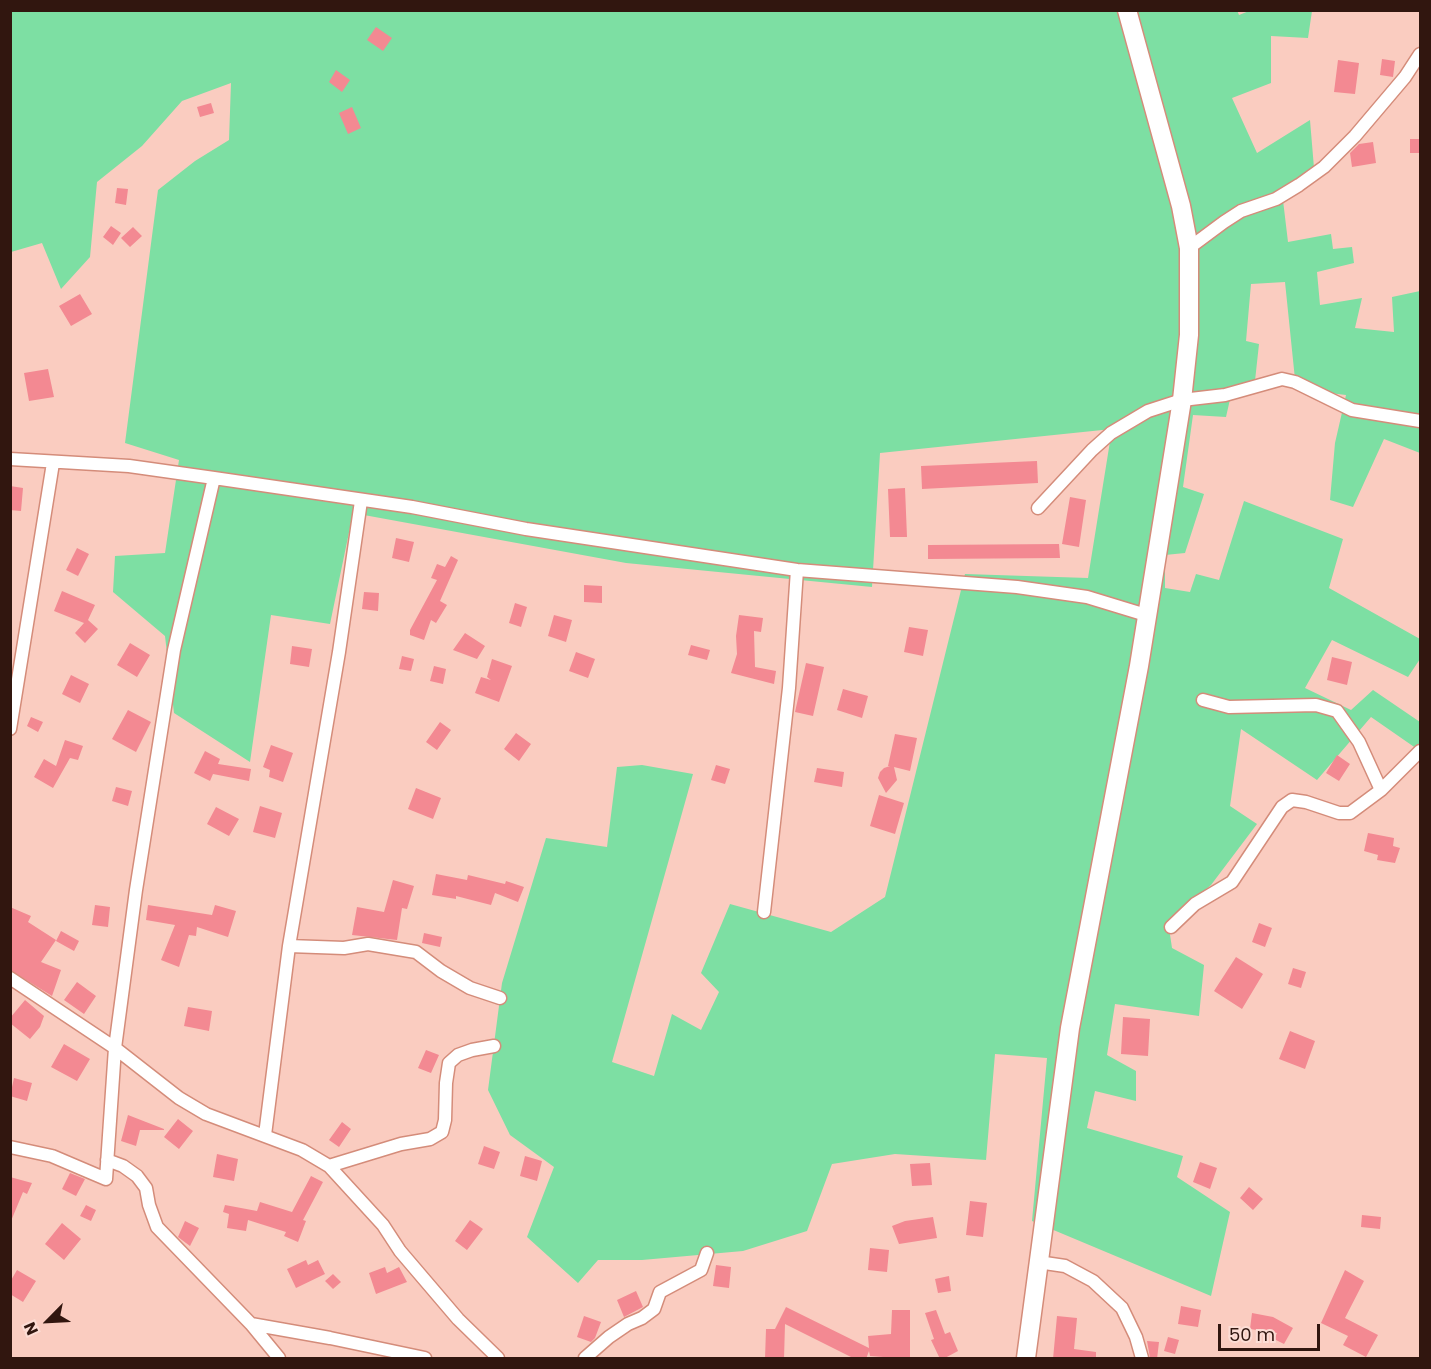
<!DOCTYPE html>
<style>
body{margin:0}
#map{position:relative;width:1431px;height:1369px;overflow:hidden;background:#faccc0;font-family:Poppins,sans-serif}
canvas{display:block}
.frame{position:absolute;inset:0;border:12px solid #31160f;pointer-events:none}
.north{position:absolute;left:18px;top:1291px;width:60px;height:60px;-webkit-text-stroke:4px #fcddd5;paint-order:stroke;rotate:246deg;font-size:16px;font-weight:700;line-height:24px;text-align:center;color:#31160f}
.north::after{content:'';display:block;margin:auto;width:21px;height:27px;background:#31160f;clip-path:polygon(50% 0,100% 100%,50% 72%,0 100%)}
.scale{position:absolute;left:1218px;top:1324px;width:102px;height:27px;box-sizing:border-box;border:3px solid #31160f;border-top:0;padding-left:8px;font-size:18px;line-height:21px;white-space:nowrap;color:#31160f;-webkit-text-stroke:4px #fcddd5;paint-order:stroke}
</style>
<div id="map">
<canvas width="1431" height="1369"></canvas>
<div class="frame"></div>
<div class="north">N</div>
<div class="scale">50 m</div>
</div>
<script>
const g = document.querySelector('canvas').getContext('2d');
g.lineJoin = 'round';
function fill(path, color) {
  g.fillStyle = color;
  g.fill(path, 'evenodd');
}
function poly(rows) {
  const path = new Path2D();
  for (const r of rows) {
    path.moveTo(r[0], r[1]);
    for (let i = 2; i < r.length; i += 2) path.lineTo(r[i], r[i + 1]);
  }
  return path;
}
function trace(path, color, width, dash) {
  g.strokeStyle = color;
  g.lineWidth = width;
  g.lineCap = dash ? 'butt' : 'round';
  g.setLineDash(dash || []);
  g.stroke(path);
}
const green = poly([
 [1237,10,1239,15,1249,11,1312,11,1308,38,1271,36,1271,83,1232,98,1257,153,1310,120,1315,180,1282,192,1288,242,1331,234,1333,249,1352,247,1354,263,1317,272,1320,305,1362,298,1355,328,1394,332,1392,297,1420,291,1420,453,1384,439,1353,507,1330,500,1335,443,1346,395,1296,389,1285,282,1251,284,1246,341,1259,344,1254,390,1233,386,1226,417,1193,415,1183,487,1204,494,1185,553,1165,555,1165,588,1190,592,1196,574,1219,580,1244,501,1343,539,1329,588,1420,639,1420,659,1408,677,1332,640,1305,688,1351,710,1373,690,1420,722,1420,751,1371,717,1317,780,1241,729,1230,806,1257,824,1211,885,1168,921,1172,948,1204,965,1199,1016,1115,1004,1107,1055,1136,1071,1136,1101,1095,1091,1087,1128,1183,1156,1177,1177,1230,1212,1211,1296,1032,1221,1047,1058,995,1054,986,1160,895,1154,832,1164,807,1231,743,1251,642,1260,598,1260,578,1283,527,1237,554,1167,510,1135,488,1090,502,983,546,838,607,847,617,767,642,765,693,774,612,1062,654,1076,672,1014,701,1030,719,992,701,973,730,904,831,932,885,897,965,574,1088,578,1112,429,880,453,872,587,626,563,353,513,330,624,271,615,250,762,174,713,165,636,113,592,115,556,165,553,179,460,125,443,158,190,195,161,229,140,231,83,182,101,142,146,97,182,90,257,61,289,42,243,11,252,11,11]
]);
const building = poly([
 [376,27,392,38,383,51,367,40],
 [1382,59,1395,61,1393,77,1380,75],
 [1338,60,1359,63,1355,94,1334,92],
 [336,70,350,80,342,92,329,82],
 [211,103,214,113,200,117,197,107],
 [352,107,361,128,348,134,339,113],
 [1410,139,1420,139,1420,153,1410,153],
 [1373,142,1376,163,1352,167,1350,153,1359,144],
 [117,188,128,189,126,205,115,203],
 [111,226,121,233,113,245,103,237],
 [133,227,142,236,130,247,121,238],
 [80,294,92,314,71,326,59,306],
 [48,369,54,397,29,401,24,373],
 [1037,461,1038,483,922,489,921,466],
 [10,486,23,488,21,511,10,510],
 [905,488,907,537,890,537,888,489],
 [1070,497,1086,500,1079,547,1062,544],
 [396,538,414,542,409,562,392,558],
 [1059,544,1060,558,928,559,928,545],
 [77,548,89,554,78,576,66,570],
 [451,556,458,560,440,601,447,605,436,623,431,620,424,640,410,635,410,630,437,580,431,578,437,564,445,567],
 [584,585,602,586,602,603,584,602],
 [62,591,95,605,88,620,98,629,85,643,75,633,84,623,54,611],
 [364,592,379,593,378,611,362,609],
 [515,603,527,607,521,627,509,623],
 [554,615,572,620,566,642,548,636],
 [739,615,763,618,761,632,754,631,755,667,776,671,774,684,731,673,737,654,736,636],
 [909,627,928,630,923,656,904,652],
 [465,633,485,646,477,659,453,650],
 [130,643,150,655,137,677,117,665],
 [691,645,710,650,707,660,688,655],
 [292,646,312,649,309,667,290,664],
 [576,652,595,659,588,678,569,671],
 [402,656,414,659,411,671,399,669],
 [1332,657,1352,662,1347,685,1327,680],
 [492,659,512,666,499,702,475,693,481,677,491,680,487,677],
 [806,663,824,667,813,716,795,712],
 [434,666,446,669,443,684,430,681],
 [71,675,89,684,80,703,62,694],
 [843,689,868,696,862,718,837,710],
 [128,710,151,722,136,752,112,739],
 [31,717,43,722,38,732,27,726],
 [440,722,451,730,437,750,426,742],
 [516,733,531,744,519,761,504,749],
 [895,734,917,738,910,771,894,767,897,780,886,793,878,778,880,772,884,768,890,766,888,766],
 [65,740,83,746,78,760,70,758,53,788,34,777,44,759,56,766],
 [271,745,293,753,283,782,269,777,270,770,263,767],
 [205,751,220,759,218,764,251,769,249,781,213,774,210,781,194,773],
 [1337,755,1350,764,1339,781,1326,773],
 [716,765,730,769,725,784,711,780],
 [817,768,844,772,842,787,814,782],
 [116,787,132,791,128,806,112,801],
 [416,788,441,798,433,819,408,809],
 [879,795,904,803,895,834,870,826],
 [260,806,282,813,275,838,253,832],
 [216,807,239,819,229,836,207,824],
 [1368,833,1394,838,1393,846,1400,848,1395,863,1377,860,1378,855,1364,851],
 [436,874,467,880,468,875,505,884,506,881,524,887,518,902,495,893,491,905,456,896,456,899,432,895],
 [393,880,414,886,407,909,402,908,397,940,352,935,357,907,384,912],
 [95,905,110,907,108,927,92,925],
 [148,905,212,915,215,905,236,911,228,937,197,927,196,936,189,935,179,967,161,960,175,925,146,920],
 [10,907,31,916,28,922,56,940,41,962,61,970,52,996,10,970],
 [1259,923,1272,928,1265,947,1252,942],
 [61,931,79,941,74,951,56,941],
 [424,933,442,937,440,947,422,943],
 [1236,957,1263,974,1242,1009,1214,991],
 [1293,968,1306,972,1301,988,1288,984],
 [77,982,96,996,84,1014,64,1000],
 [25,1000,44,1016,40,1027,30,1039,10,1023,10,1018],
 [188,1007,212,1011,209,1031,184,1026],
 [1123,1017,1150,1019,1148,1056,1121,1054],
 [1290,1031,1315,1041,1305,1069,1279,1059],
 [64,1044,90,1059,77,1081,51,1067],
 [426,1050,439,1055,431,1073,418,1068],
 [14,1078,32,1083,27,1101,10,1096],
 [128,1115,164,1129,164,1130,140,1130,136,1146,121,1141],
 [178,1119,193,1131,179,1149,164,1137],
 [342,1122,351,1129,339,1147,329,1140],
 [484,1146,500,1152,494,1169,478,1164],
 [217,1154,238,1159,234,1181,213,1177],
 [525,1156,542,1161,537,1181,520,1176],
 [1200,1162,1217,1168,1210,1189,1193,1182],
 [930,1163,932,1185,912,1186,910,1164],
 [70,1173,85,1179,76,1196,62,1189],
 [311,1176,323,1182,303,1220,306,1221,298,1242,284,1236,286,1232,248,1220,246,1231,227,1228,229,1214,223,1212,225,1205,257,1211,260,1202,292,1212],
 [10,1177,32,1183,27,1194,23,1192,11,1221],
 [1249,1187,1263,1199,1253,1210,1240,1198],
 [970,1201,987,1203,983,1237,966,1235],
 [86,1205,96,1210,91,1221,80,1216],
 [1362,1215,1381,1217,1380,1229,1361,1227],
 [933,1217,937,1238,899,1244,892,1226,905,1221],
 [470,1220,483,1229,467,1250,455,1241],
 [185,1221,199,1228,190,1246,178,1237],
 [62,1223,81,1239,64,1260,45,1244],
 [870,1248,889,1250,887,1272,868,1270],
 [306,1260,308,1265,318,1260,325,1274,296,1288,287,1269],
 [716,1265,731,1267,729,1288,713,1286],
 [385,1267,387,1273,399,1267,407,1282,376,1294,369,1273],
 [17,1270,36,1281,23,1302,10,1294,10,1282],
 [1345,1270,1364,1281,1345,1318,1378,1335,1366,1357,1343,1345,1348,1336,1321,1323],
 [333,1274,341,1282,333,1289,325,1281],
 [949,1276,951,1291,938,1293,935,1279],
 [636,1291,643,1307,624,1317,617,1300],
 [1181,1306,1201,1310,1198,1327,1178,1324],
 [786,1307,869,1348,868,1336,891,1334,892,1310,910,1310,910,1359,870,1356,869,1351,866,1359,855,1359,785,1324,784,1359,765,1359,766,1329,775,1329],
 [936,1310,945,1334,950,1332,958,1351,943,1359,940,1359,931,1340,934,1339,925,1313],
 [1252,1313,1273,1317,1293,1328,1284,1344,1274,1339,1277,1333,1250,1329],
 [584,1316,601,1322,595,1338,591,1342,577,1337],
 [1057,1316,1077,1318,1074,1349,1096,1352,1096,1359,1053,1359],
 [1168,1337,1179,1340,1175,1354,1164,1351],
 [1147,1341,1159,1342,1157,1359,1150,1358]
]);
const street = poly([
 [1189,248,1224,222,1241,211,1276,199,1299,185,1324,167,1355,136,1405,77,1420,54],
 [10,459,129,466,214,478,412,507,526,529,797,570,1017,587,1087,597,1146,615],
 [1038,508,1092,450,1111,433,1148,411,1182,400,1225,395,1282,379,1295,382,1352,410,1420,421],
 [1203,700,1229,707,1316,705,1337,711,1359,742,1381,790],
 [10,729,53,463],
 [764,912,789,688,797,570],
 [1171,927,1195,904,1232,882,1282,807,1292,800,1306,802,1339,813,1350,813,1381,790,1420,751],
 [289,946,344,948,368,944,416,952,441,971,470,988,500,998],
 [10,978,115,1048,179,1098,206,1114,302,1150,329,1166,383,1225,400,1251,458,1319,498,1358],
 [265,1135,289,946,339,652,361,501],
 [10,1147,52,1156,106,1179,115,1048,136,890,174,650,214,478],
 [107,1160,123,1166,137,1176,146,1188,149,1205,157,1227,251,1324,279,1358],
 [329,1166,401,1144,430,1139,442,1132,445,1120,446,1083,449,1063,458,1055,472,1050,494,1046],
 [1038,1262,1065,1266,1093,1281,1122,1308,1136,1337,1142,1358],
 [251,1324,330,1338,425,1358],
 [585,1358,609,1337,628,1324,642,1318,654,1309,660,1292,701,1270,707,1253]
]);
const secondary = poly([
 [1026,1358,1070,1028,1139,666,1182,400,1189,335,1189,248,1181,206,1127,10]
]);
fill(green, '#7ddfa3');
fill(building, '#f38992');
trace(street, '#d48c7a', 15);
trace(secondary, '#d48c7a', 21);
trace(street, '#fff', 12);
trace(secondary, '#fff', 18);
</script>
